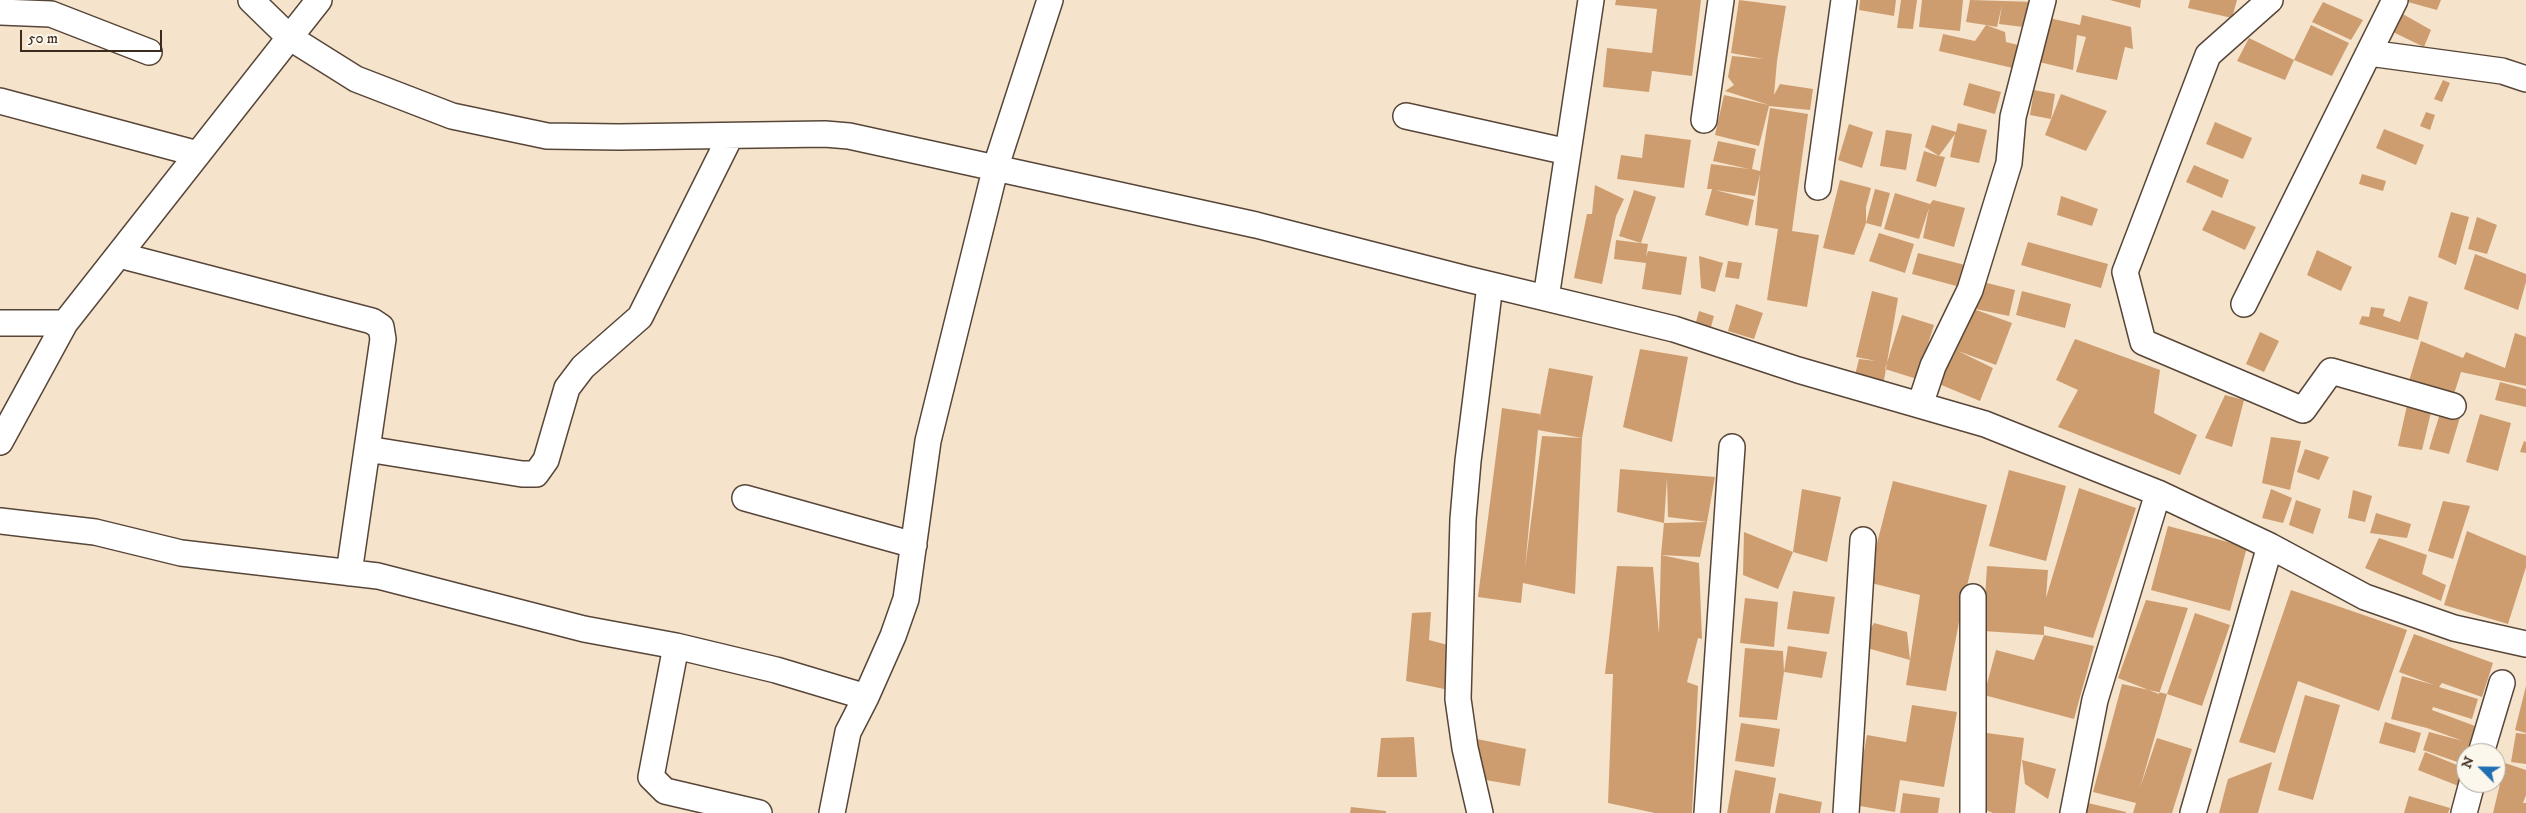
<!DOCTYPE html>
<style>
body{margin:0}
#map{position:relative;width:2526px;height:813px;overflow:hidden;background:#f6e3cc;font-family:"IM FELL DW Pica",serif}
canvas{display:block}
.north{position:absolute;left:2456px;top:743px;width:50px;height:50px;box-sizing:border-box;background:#fbf7ec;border:1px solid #aea59a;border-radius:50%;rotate:293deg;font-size:14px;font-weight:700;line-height:20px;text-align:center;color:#3b2a1e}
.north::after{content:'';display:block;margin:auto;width:18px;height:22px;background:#1f6fb2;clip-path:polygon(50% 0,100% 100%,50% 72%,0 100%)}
.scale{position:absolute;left:20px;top:30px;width:142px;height:22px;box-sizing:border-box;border:2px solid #3b2a1e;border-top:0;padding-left:6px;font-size:15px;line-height:18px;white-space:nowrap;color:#3b2a1e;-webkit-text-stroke:4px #fbf7ec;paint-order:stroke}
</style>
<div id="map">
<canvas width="2526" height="813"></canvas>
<div class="north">N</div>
<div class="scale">50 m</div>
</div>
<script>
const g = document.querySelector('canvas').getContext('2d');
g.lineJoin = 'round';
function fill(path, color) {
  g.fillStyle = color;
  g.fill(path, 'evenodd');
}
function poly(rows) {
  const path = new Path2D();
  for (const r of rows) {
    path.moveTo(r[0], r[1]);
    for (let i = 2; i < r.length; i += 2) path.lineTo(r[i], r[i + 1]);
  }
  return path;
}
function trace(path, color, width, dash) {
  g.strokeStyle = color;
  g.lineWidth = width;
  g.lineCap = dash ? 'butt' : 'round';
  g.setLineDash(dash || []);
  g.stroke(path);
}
const building = poly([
 [1616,0,1701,0,1692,76,1652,71,1649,92,1603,87,1607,48,1652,53,1657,9,1615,5],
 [1739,0,1786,6,1777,61,1774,95,1780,84,1813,89,1810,110,1769,106,1759,146,1715,135,1724,95,1769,105,1725,91,1734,85,1728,77,1732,56,1764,59,1731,53],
 [1860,0,1896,0,1894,16,1859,10],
 [1901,0,1917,0,1913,29,1897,28],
 [1922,0,1963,0,1960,31,1919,27],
 [1970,0,2036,2,2032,28,1999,24,2002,5,1997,27,1986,25,2005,32,2006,42,2022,46,2017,69,1939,51,1943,34,1975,41,1986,25,1966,22],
 [2110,0,2141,0,2140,8],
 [2190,0,2237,0,2232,18,2188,8],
 [2409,0,2441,0,2437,10,2408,2],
 [2323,2,2363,20,2351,40,2312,22],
 [2401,13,2431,30,2424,47,2393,32],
 [2082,15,2131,27,2133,49,2125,47,2117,80,2076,72,2086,37,2077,35,2073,70,2039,62,2049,18,2080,25],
 [2311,25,2349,43,2332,76,2294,60],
 [2249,38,2294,60,2285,80,2237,61],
 [2443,80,2450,83,2442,102,2434,99],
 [1969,83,2001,92,1995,114,1963,105],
 [2034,90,2055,94,2051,119,2030,115],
 [2061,94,2107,111,2086,151,2045,135],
 [1770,108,1808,114,1792,231,1819,235,1807,307,1767,300,1778,229,1755,225,1760,174,1755,196,1715,190,1754,200,1748,226,1705,215,1712,189,1707,189,1711,164,1749,169,1713,161,1718,141,1756,149,1752,169,1760,171],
 [2426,112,2435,115,2430,130,2420,126],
 [2215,122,2252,138,2243,159,2206,144],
 [1958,123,1987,130,1979,163,1950,157,1955,134,1939,156,1945,157,1936,187,1916,181,1924,151,1939,156,1925,147,1932,125,1956,132],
 [1849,124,1873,132,1862,168,1838,160],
 [2384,129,2424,145,2416,165,2376,148],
 [1886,130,1912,134,1906,170,1880,166],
 [1645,134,1691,140,1684,188,1617,179,1621,155,1642,158],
 [2194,165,2229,180,2222,198,2186,182],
 [2362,174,2386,181,2383,191,2359,184],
 [1840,180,1871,188,1866,207,1866,223,1854,255,1823,248],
 [1595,185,1624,199,1616,216,1602,284,1574,278,1587,214,1592,214],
 [1875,189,1890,193,1881,227,1866,223],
 [1634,190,1656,197,1641,243,1619,236],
 [1895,193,1930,204,1933,200,1965,208,1954,247,1923,238,1929,208,1919,239,1884,229],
 [2061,196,2098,209,2092,226,2057,215],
 [2212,210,2256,227,2245,250,2202,230],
 [2451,212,2469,217,2456,265,2438,257],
 [2477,217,2497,225,2487,254,2468,249],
 [1879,233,1914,244,1905,273,1869,261],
 [1616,240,1648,244,1646,257,1648,251,1687,257,1681,295,1642,289,1646,263,1614,259],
 [2028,242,2108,264,2101,288,2021,265],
 [2317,250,2352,267,2341,291,2307,275],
 [1918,253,1965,265,1960,287,1912,274],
 [2475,254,2526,274,2526,282,2518,310,2464,289],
 [1699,256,1723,263,1715,292,1701,288],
 [1728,261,1742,263,1739,279,1725,277],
 [1983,282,2015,290,2009,316,1971,308,2012,323,1996,365,1958,351,1993,368,1980,401,1939,384,1956,350,1971,308],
 [1872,291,1898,298,1883,386,1854,379,1859,359,1876,361,1856,357],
 [2022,291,2071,304,2065,328,2016,315],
 [2409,296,2428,302,2418,340,2359,324,2362,316,2369,317,2371,307,2385,309,2383,316,2400,322],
 [1736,304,1763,313,1754,339,1728,331],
 [1699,311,1714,316,1711,327,1696,322],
 [1902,315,1934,325,1917,379,1885,369],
 [2260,332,2279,341,2264,372,2246,364],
 [2515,333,2526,337,2526,386,2461,372,2454,394,2409,381,2421,341,2463,358,2466,352,2505,368],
 [2075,339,2160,370,2154,413,2197,435,2180,475,2058,427,2078,390,2056,380],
 [1640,349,1688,357,1672,442,1623,427],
 [1549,368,1593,376,1582,438,1575,594,1523,583,1521,603,1478,597,1502,408,1540,414,1539,421],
 [1538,430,1582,438,1542,436,1525,568],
 [2500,382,2526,389,2526,407,2495,400],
 [2225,395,2244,400,2232,447,2205,438],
 [2408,401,2432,408,2422,450,2398,446],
 [2442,407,2461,414,2449,454,2429,449],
 [2480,414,2511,423,2498,471,2466,462],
 [2271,437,2301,441,2290,490,2262,483],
 [2524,441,2526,442,2526,453,2520,452],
 [2305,449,2329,457,2319,480,2297,472],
 [1620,469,1715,477,1707,522,1668,517,1667,478,1664,523,1617,512],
 [2009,470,2066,486,2046,561,1989,546],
 [1893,481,1987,505,1962,606,1946,691,1906,685,1910,660,1860,646,1874,623,1907,632,1910,660,1920,595,1867,582],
 [2079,488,2136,508,2093,638,2044,626,2044,635,2094,646,2074,719,1984,695,1996,650,2034,660,2044,635,1983,631,1987,566,2048,570,2046,598],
 [1802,489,1841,497,1827,562,1793,552,1778,589,1743,575,1744,532,1793,552],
 [2271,489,2292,498,2283,523,2262,518],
 [2353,490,2372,496,2365,522,2348,518],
 [2296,500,2321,509,2313,534,2289,525],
 [2443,501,2470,506,2453,559,2428,551],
 [2376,513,2411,524,2407,538,2370,533],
 [1707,522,1700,557,1661,555,1664,523],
 [2168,526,2247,547,2230,611,2151,590],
 [2467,531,2526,556,2526,567,2508,624,2444,605],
 [2379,538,2427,555,2422,574,2446,585,2441,601,2365,568],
 [1661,555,1699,563,1702,639,1698,638,1687,682,1698,686,1692,813,1655,813,1608,803,1613,674,1605,674,1617,566,1653,567,1659,634],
 [2291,590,2407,630,2379,711,2298,681,2275,753,2239,742],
 [1793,591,1835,597,1829,634,1787,629],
 [1745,598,1778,602,1774,647,1740,643],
 [2146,600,2188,608,2159,694,2118,678],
 [1431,612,1429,640,1459,648,1449,690,1406,681,1412,613],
 [2195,613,2230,625,2202,706,2167,694],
 [2414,634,2493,663,2482,697,2442,683,2439,687,2478,699,2472,719,2433,707,2432,710,2475,726,2463,764,2423,750,2429,732,2463,741,2427,728,2391,719,2402,676,2434,685,2399,672],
 [1788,646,1827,652,1822,678,1784,672],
 [1745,648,1783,651,1784,672,1777,720,1739,717],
 [2122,684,2167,694,2140,788,2157,738,2192,749,2172,813,2133,813,2136,803,2093,792],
 [2526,686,2526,733,2515,730],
 [2305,695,2340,705,2313,800,2278,790],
 [1912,705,1957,712,1944,787,1900,780,1895,812,1854,805,1867,735,1906,742],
 [2385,722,2421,733,2415,753,2379,743],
 [1741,723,1780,729,1774,767,1735,761],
 [1987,733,2024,738,2015,813,1993,813,1978,807],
 [2516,733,2526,734,2526,764,2511,762],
 [1414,737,1417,777,1377,777,1381,738],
 [1477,739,1526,749,1520,786,1480,779],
 [2425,752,2462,767,2461,787,2418,770],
 [2022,760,2056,769,2048,799,2025,784],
 [2272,762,2258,813,2219,813,2228,779],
 [2505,763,2526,770,2526,795,2523,803,2526,803,2526,813,2493,813],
 [1735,770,1776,778,1770,813,1727,813],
 [1779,793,1822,802,1820,813,1775,813],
 [1903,793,1940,798,1938,813,1900,813],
 [2409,796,2450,808,2448,813,2404,813],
 [2088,803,2126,812,2126,813,2085,813],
 [1351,807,1386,811,1386,813,1350,813]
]);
const minor = poly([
 [251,0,289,37,356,79,452,116,547,136,619,137,825,134,849,136,1256,225,1467,279,1674,329,1798,370,1985,424,2158,493,2270,546,2365,597,2454,628,2526,644],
 [2270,0,2208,55,2125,272,2143,342,2303,410,2331,371,2453,406],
 [0,12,51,14,149,52],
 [2369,53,2502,71,2526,79],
 [0,101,198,154],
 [1406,116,1568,152],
 [1704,120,1721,0],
 [1818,187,1844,0],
 [119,255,372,321,381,327,383,339,349,573],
 [1546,298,1591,0],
 [2244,304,2395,0],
 [0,323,65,323],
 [1920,405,1933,366,1970,290,2009,163,2013,117,2043,0],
 [0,442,65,323,319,0],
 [367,449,522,474,536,474,546,460,567,388,583,367,640,317,730,137],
 [745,498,914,545],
 [0,521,95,532,181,553,378,576,584,629,676,646,776,670,866,697],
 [676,646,651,777,665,791,759,813],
 [2481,753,2502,683],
 [832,813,848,732,866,697,893,636,906,599,928,441,996,166,1050,0],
 [1480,813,1465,748,1458,699,1463,519,1468,461,1490,285],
 [1707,813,1732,447],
 [1846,813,1863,540],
 [1973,813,1973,597],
 [2073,813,2095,700,2158,493],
 [2193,813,2270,546],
 [2464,813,2472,783]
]);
fill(building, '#cd9d6f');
trace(minor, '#574638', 28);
trace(minor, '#fff', 25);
</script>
